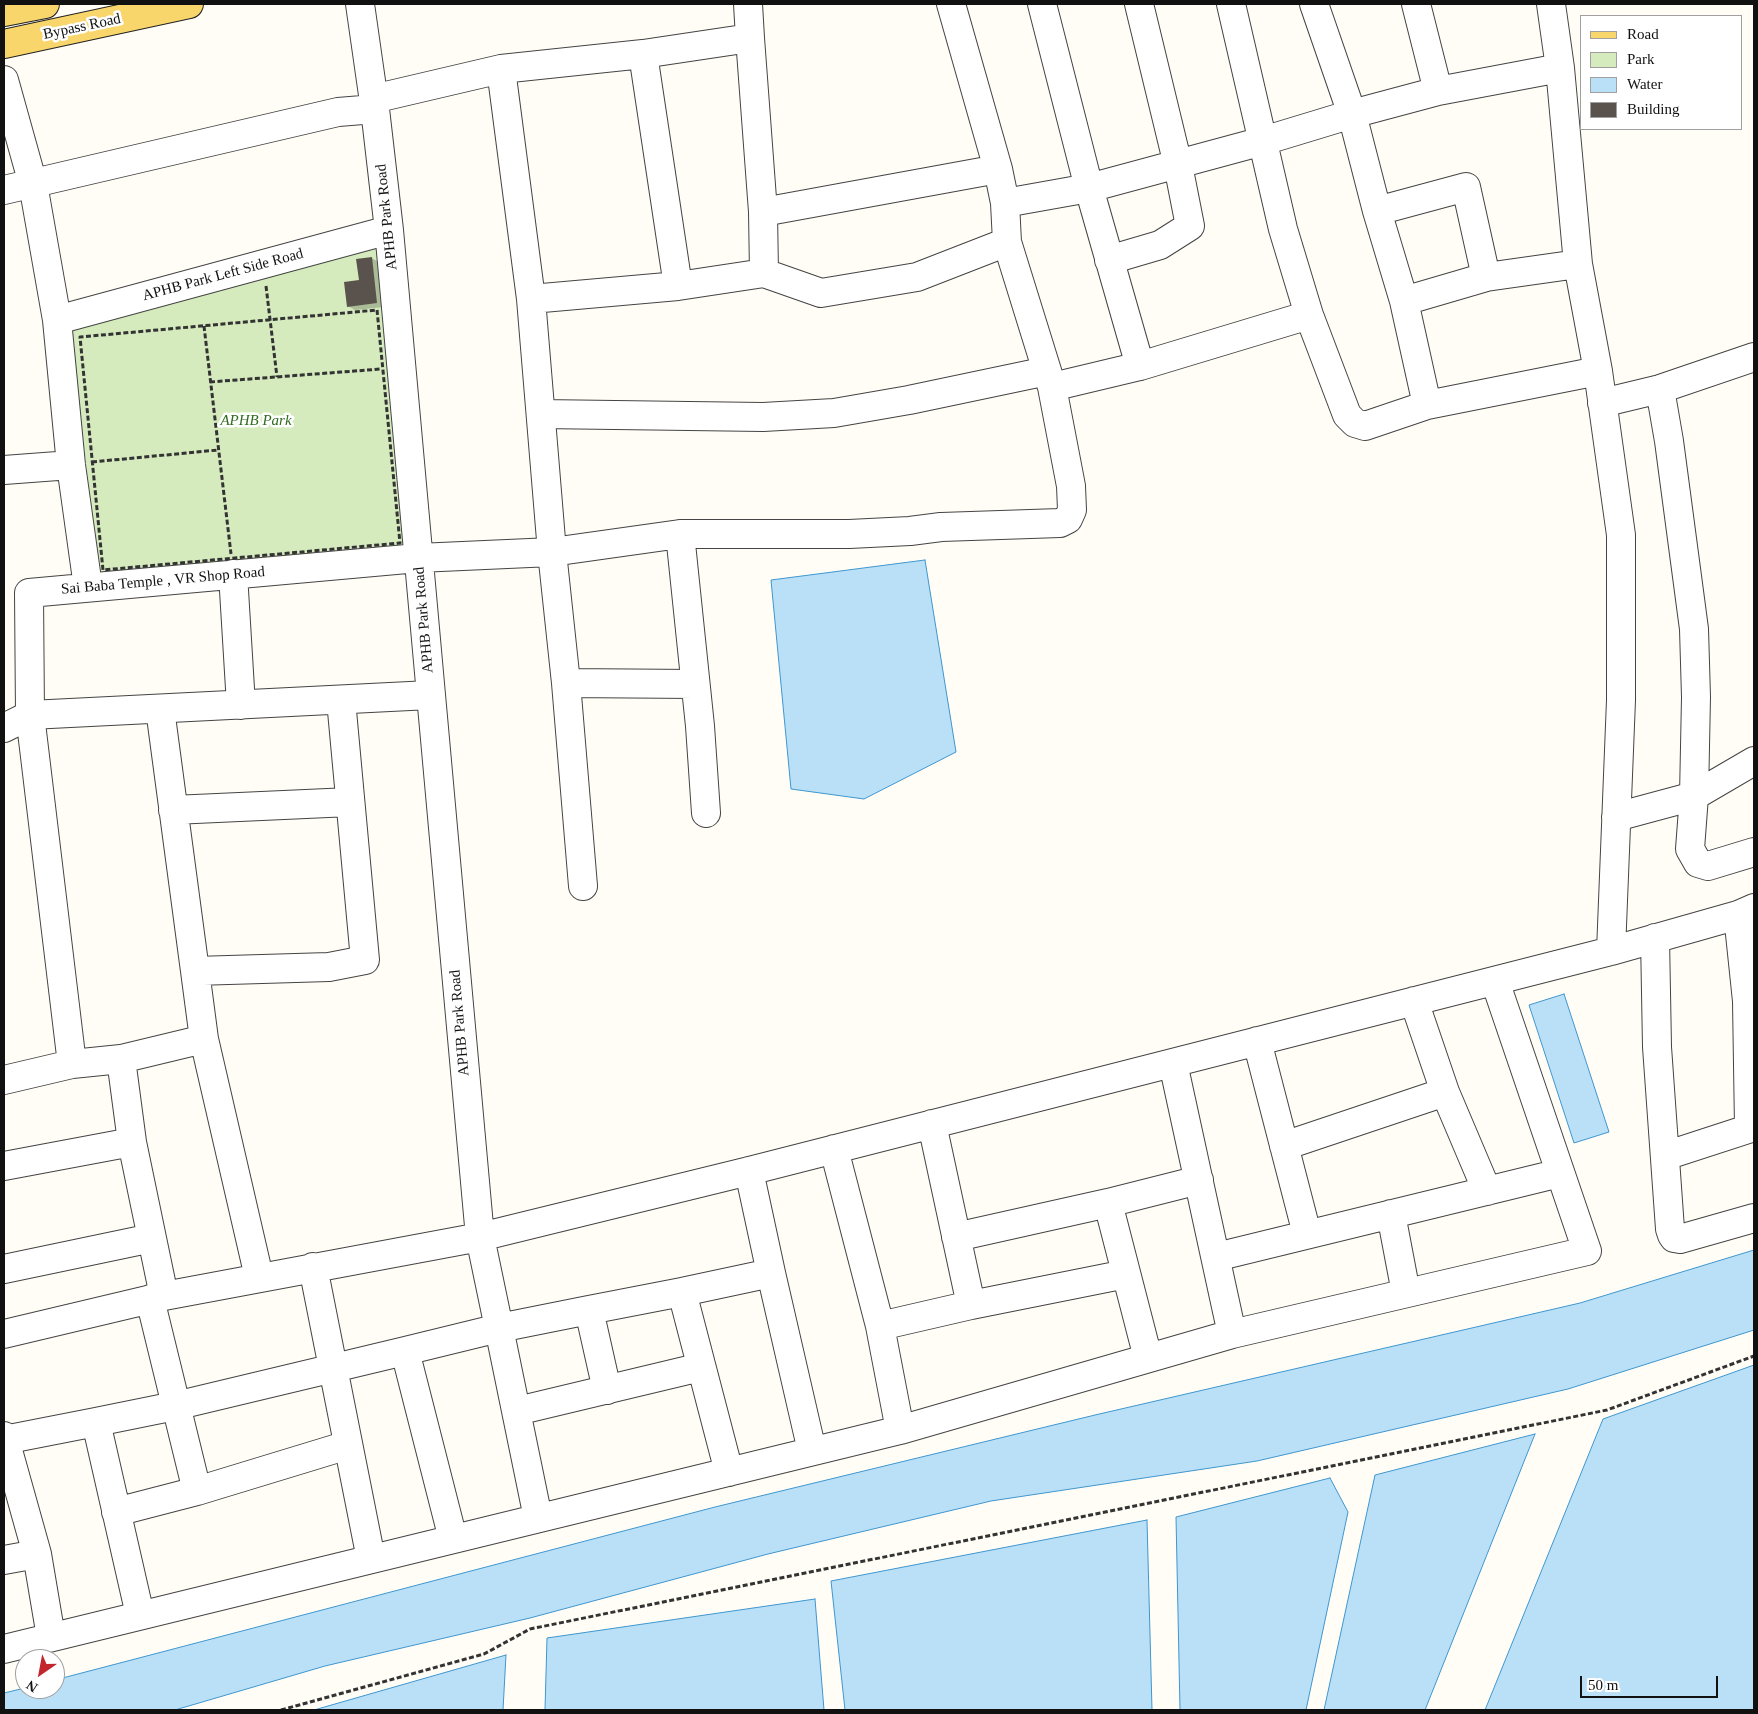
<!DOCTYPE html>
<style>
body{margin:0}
#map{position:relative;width:1758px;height:1714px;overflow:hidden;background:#fffdf5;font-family:"Times New Roman",serif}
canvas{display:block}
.frame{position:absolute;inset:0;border:5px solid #111;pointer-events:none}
.legend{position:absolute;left:1580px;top:15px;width:162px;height:115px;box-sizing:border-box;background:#fff;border:1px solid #a0a0a0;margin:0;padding:6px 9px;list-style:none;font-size:15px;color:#111}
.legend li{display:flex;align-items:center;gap:10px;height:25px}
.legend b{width:25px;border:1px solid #a0a0a0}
.north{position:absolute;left:15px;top:1649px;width:50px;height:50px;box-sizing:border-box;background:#fff;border:1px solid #a0a0a0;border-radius:50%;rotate:213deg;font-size:14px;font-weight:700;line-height:20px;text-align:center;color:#111}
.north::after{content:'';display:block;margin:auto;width:18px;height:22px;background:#c4262e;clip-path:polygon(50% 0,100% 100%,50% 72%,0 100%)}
.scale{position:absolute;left:1580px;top:1676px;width:138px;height:22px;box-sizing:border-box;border:2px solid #111;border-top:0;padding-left:6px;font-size:15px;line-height:18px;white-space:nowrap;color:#111;-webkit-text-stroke:4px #fff;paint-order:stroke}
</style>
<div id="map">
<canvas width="1758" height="1714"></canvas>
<div class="frame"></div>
<ul class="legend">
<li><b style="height:6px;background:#f9d66b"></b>Road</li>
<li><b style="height:14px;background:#d5ebbd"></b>Park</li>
<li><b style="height:14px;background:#b9e0f7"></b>Water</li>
<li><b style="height:14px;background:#5a524d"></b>Building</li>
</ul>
<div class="north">N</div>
<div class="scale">50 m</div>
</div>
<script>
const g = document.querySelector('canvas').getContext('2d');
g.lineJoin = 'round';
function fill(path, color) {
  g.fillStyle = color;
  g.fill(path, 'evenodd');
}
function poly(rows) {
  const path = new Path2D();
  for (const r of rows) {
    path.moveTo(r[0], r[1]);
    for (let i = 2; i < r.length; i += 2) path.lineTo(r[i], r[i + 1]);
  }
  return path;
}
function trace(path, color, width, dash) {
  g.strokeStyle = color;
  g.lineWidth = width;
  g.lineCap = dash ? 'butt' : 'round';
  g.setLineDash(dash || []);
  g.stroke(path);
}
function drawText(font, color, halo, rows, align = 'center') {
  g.font = font + ' "Times New Roman",serif';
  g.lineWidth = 5;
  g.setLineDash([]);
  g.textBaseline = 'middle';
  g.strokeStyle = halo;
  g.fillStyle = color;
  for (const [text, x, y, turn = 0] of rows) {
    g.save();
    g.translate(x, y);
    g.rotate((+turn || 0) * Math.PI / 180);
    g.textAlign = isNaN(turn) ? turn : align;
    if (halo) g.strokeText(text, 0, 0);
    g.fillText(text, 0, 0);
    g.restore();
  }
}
const green = poly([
 [379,245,406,547,98,573,71,329]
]);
const water = poly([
 [925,560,956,752,864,799,791,789,771,580,925,560],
 [1564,994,1609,1132,1574,1143,1529,1005,1564,994],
 [1754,1250,1754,1330,1568,1389,1257,1461,991,1501,768,1554,530,1618,325,1666,175,1710,4,1710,4,1693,25,1688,55,1689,55,1680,715,1507,1095,1415,1580,1303,1754,1250],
 [1754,1365,1754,1710,1485,1710,1603,1419,1754,1365],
 [1535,1434,1425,1710,1324,1710,1375,1475,1535,1434],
 [1330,1478,1348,1512,1306,1710,1180,1710,1176,1517,1330,1478],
 [1147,1520,1152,1710,845,1710,831,1581,1147,1520],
 [815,1599,824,1710,545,1710,547,1638,815,1599],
 [506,1655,503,1710,314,1710,506,1655]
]);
const shadow = poly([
 [371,258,379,262,384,307,355,310,348,306]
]);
const building = poly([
 [372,257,377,303,347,307,344,282,359,280,356,259]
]);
const path = poly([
 [266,286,277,377],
 [377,310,400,543,103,570,80,337,377,310],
 [204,326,231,554],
 [210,382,381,369],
 [92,462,218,450],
 [281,1710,484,1654,530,1629,1607,1410,1754,1356]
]);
const minor = poly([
 [360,4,375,109,389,230,480,1237,499,1328,589,1310,607,1390],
 [748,4,750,38],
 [1042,4,1089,188,1263,141,1352,114,1377,211,1404,301,1427,405],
 [1231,4,1283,229,1309,315],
 [1314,4,1352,114,1438,91,1416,4],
 [1551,4,1560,68,1578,264,1598,371,1621,535,1621,700,1611,951],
 [643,54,678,286],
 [4,80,33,184,57,320,71,465,88,587],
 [1438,91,1560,68],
 [373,99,501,69,643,54,750,38,763,212,764,273,678,286,531,299,501,69],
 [4,190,338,112,375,109],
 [1005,203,1089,188,1140,366,1309,315,1347,415,1355,423,1365,426,1427,405,1598,371],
 [1377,211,1466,187,1486,277],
 [763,212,998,169],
 [1109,260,1160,245,1190,226,1178,165,1139,4],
 [764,273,821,293,917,277,1007,242],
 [531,299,552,552,680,534,700,726,706,813],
 [1404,301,1486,277,1578,264],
 [57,320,389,230],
 [1052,387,1140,366],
 [1602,403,1660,389,1754,357],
 [541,414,763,417,834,413,909,400,1047,371],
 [4,470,71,465],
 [680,534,849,534,910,531,941,527,1060,523,1068,519,1072,510,1071,486,1052,387,1007,242,1005,203,998,169,951,4],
 [233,574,241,705],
 [160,709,195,971],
 [4,728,30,715,29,593,418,558,552,552,566,683],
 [1754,761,1694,796,1690,849,1698,863,1708,866,1754,852],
 [173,810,350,802],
 [1616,817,1694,796,1696,697,1694,629,1669,441,1660,389],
 [583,886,566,683,695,684],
 [1738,915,1747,1001,1749,1128],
 [1655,938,1657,1047,1670,1229,1672,1235,1674,1238,1680,1239,1754,1218],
 [1414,1001,1445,1092,1487,1191],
 [1257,1041,1307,1234],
 [121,1059,204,1039],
 [1173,1063,1232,1334],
 [4,1080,72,1064],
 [932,1124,971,1305,1126,1274],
 [1284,1146,1445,1092],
 [834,1149,880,1326,900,1430],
 [1665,1156,1754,1127],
 [4,1166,132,1142],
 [749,1171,771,1273,812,1451],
 [1391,1214,1406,1293],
 [956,1237,1108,1203],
 [1216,1257,1560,1173],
 [313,1267,371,1559],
 [4,1269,152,1238],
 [259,1277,204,1039,195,971,329,967,365,960,341,700],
 [164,1296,132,1142,121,1059,72,1064,30,715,430,695],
 [150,1299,197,1491,348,1445],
 [589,1310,682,1292],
 [880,1326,971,1305],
 [4,1334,164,1296,480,1237,749,1171,1611,951,1738,915,1754,908],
 [1148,1358,1108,1203,1199,1180],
 [517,1411,701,1367],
 [96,1422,175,1406,405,1351],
 [4,1436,37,1554,51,1637],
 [4,1440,96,1422,140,1615],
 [729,1472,682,1292,771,1273],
 [116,1512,197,1491],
 [453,1539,405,1351,499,1328,538,1518],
 [4,1560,37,1554],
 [4,1649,900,1430,1232,1334,1587,1251,1495,981]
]);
const major = poly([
 [4,12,45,4],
 [4,44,189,4]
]);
const streetNames = [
 ["Bypass Road",82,27,-12],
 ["APHB Park Road",387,217,-96],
 ["APHB Park Left Side Road",223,275,-15],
 ["Sai Baba Temple , VR Shop Road",163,581,-5],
 ["APHB Park Road",424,620,-95],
 ["APHB Park Road",460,1023,-95]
];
const parkNames = [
 ["APHB Park",256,421]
];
fill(green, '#d5ebbd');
fill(water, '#b9e0f7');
trace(water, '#3f96cf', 1);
fill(shadow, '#0003');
fill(building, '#5a524d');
trace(minor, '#444', 30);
trace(major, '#222', 30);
trace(path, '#333', 3, [5, 2.5]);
trace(minor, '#fff', 28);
trace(major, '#f9d66b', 28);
drawText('15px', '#111', '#fff', streetNames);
drawText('italic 15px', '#2f6b1f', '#fff', parkNames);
</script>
